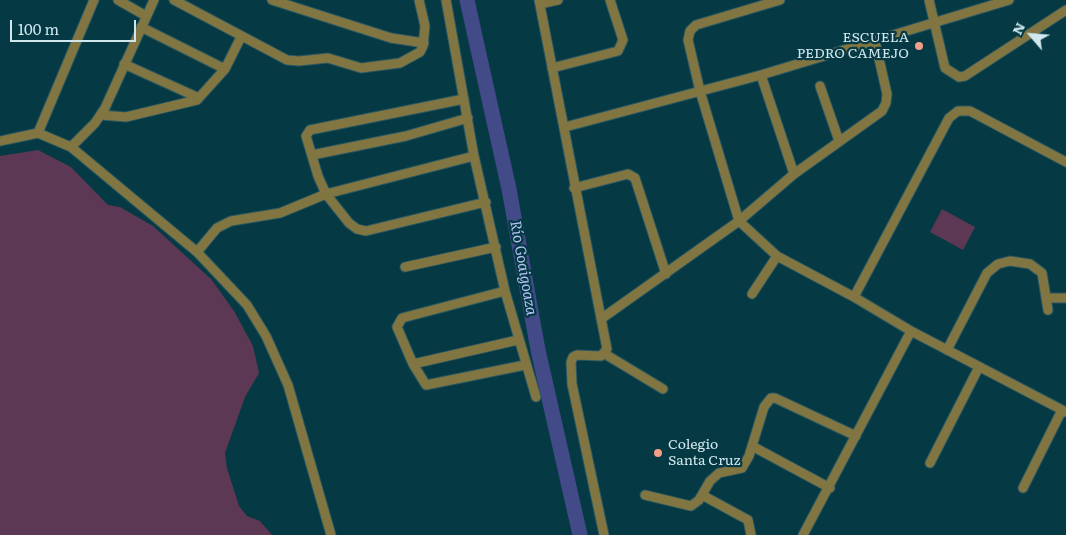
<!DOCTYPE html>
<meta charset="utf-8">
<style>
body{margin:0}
#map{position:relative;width:1066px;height:535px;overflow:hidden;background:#053943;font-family:Literata,serif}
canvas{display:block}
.north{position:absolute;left:1006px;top:10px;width:50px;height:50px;-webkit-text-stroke:4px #053943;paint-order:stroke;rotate:297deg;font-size:14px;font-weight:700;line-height:20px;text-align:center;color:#d0e7ee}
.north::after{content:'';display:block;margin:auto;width:18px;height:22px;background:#d0e7ee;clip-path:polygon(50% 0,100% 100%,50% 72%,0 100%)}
.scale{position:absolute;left:10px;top:20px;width:126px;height:22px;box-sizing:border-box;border:2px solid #d0e7ee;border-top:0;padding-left:6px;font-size:15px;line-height:18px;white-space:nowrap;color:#d0e7ee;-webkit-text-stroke:4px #053943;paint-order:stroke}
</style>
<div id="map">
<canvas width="1066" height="535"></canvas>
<div class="north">N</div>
<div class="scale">100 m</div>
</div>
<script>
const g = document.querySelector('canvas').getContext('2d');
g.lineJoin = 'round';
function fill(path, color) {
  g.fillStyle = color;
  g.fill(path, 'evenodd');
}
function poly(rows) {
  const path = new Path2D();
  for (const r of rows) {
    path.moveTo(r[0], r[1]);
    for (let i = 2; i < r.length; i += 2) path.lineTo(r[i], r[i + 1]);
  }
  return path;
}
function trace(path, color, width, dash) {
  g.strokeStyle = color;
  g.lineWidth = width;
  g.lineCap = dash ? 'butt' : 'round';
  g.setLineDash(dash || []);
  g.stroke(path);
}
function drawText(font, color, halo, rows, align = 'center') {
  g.font = font + ' Literata,serif';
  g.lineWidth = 4.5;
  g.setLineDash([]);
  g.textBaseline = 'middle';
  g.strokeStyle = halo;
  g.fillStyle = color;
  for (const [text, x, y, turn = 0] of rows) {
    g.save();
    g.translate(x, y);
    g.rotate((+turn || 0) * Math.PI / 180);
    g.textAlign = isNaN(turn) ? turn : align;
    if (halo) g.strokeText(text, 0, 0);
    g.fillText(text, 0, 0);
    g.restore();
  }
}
const green = poly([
 [38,150,71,167,108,205,120,207,153,226,211,279,234,311,253,346,259,373,245,397,225,453,227,468,239,506,247,516,260,521,272,535,0,535,0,156],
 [942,209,975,227,963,250,930,232]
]);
const river = poly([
 [467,0,509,189,538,350,580,535]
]);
const street = poly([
 [118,0,146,16],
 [174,0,287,60,299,61,328,58,361,68,400,63,420,52,423,46,425,26,419,0],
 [272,0,391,38,424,43],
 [446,0,474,156,505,291,536,397],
 [539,0,607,349,601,356,577,355,573,357,571,362,572,384,604,535],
 [780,0,696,25,690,31,688,40,700,91,739,221,777,256,854,297,911,331,1066,412],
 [929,0,945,68,959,77,965,76,1066,10],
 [540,4,558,0],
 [141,27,225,69],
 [124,64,199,98],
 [552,68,618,51,623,40,610,0],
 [761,75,794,174],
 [820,86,839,141],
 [464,99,310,130,306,136,318,176,326,194,349,223,357,229,366,231,486,202],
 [101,115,126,117,197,100,225,69,241,37],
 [565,127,761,75,1009,0],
 [38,133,94,0],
 [0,141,38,133,71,147,197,252,247,305,266,336,288,385,331,535],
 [71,147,95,123,105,108,154,0],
 [312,155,406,136,468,118],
 [574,188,628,174,635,178,666,274],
 [197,252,217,228,231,221,280,213,326,194,474,156],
 [405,267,496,247],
 [505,291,402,318,397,327,413,364,426,385,525,365],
 [752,294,777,256],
 [854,297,949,118,958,111,970,111,1066,162],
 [1048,298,1066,298],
 [601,319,739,221,794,174,882,111,886,103,887,94,875,41],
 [947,350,987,273,998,264,1010,261,1030,264,1042,273,1048,310],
 [605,354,663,389],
 [413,364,518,340],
 [752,446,830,488],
 [930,463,979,367],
 [1023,488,1062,410],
 [645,495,691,506,699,500,710,481,719,473,742,468,749,456,764,407,771,398,775,398,856,436],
 [702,495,748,520,751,535],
 [803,535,911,331]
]);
const markers = [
 [919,46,5,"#f49e87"],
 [658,453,5,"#f49e87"]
];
const poiNames = [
 ["ESCUELA",909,38],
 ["PEDRO CAMEJO",909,54],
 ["Colegio",668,445,"left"],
 ["Santa Cruz",668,461,"left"]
];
const waterNames = [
 ["Río Goaigoaza",523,268,80]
];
fill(green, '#5c3854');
trace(river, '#424a87', 15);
trace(street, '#2a5862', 11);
trace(street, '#817542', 9);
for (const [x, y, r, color] of markers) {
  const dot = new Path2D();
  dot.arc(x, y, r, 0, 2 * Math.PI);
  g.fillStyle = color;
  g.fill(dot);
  trace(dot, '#053943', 2);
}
drawText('14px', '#d0e7ee', '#053943', poiNames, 'right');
drawText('italic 15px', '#b8c2f9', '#053943', waterNames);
</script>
